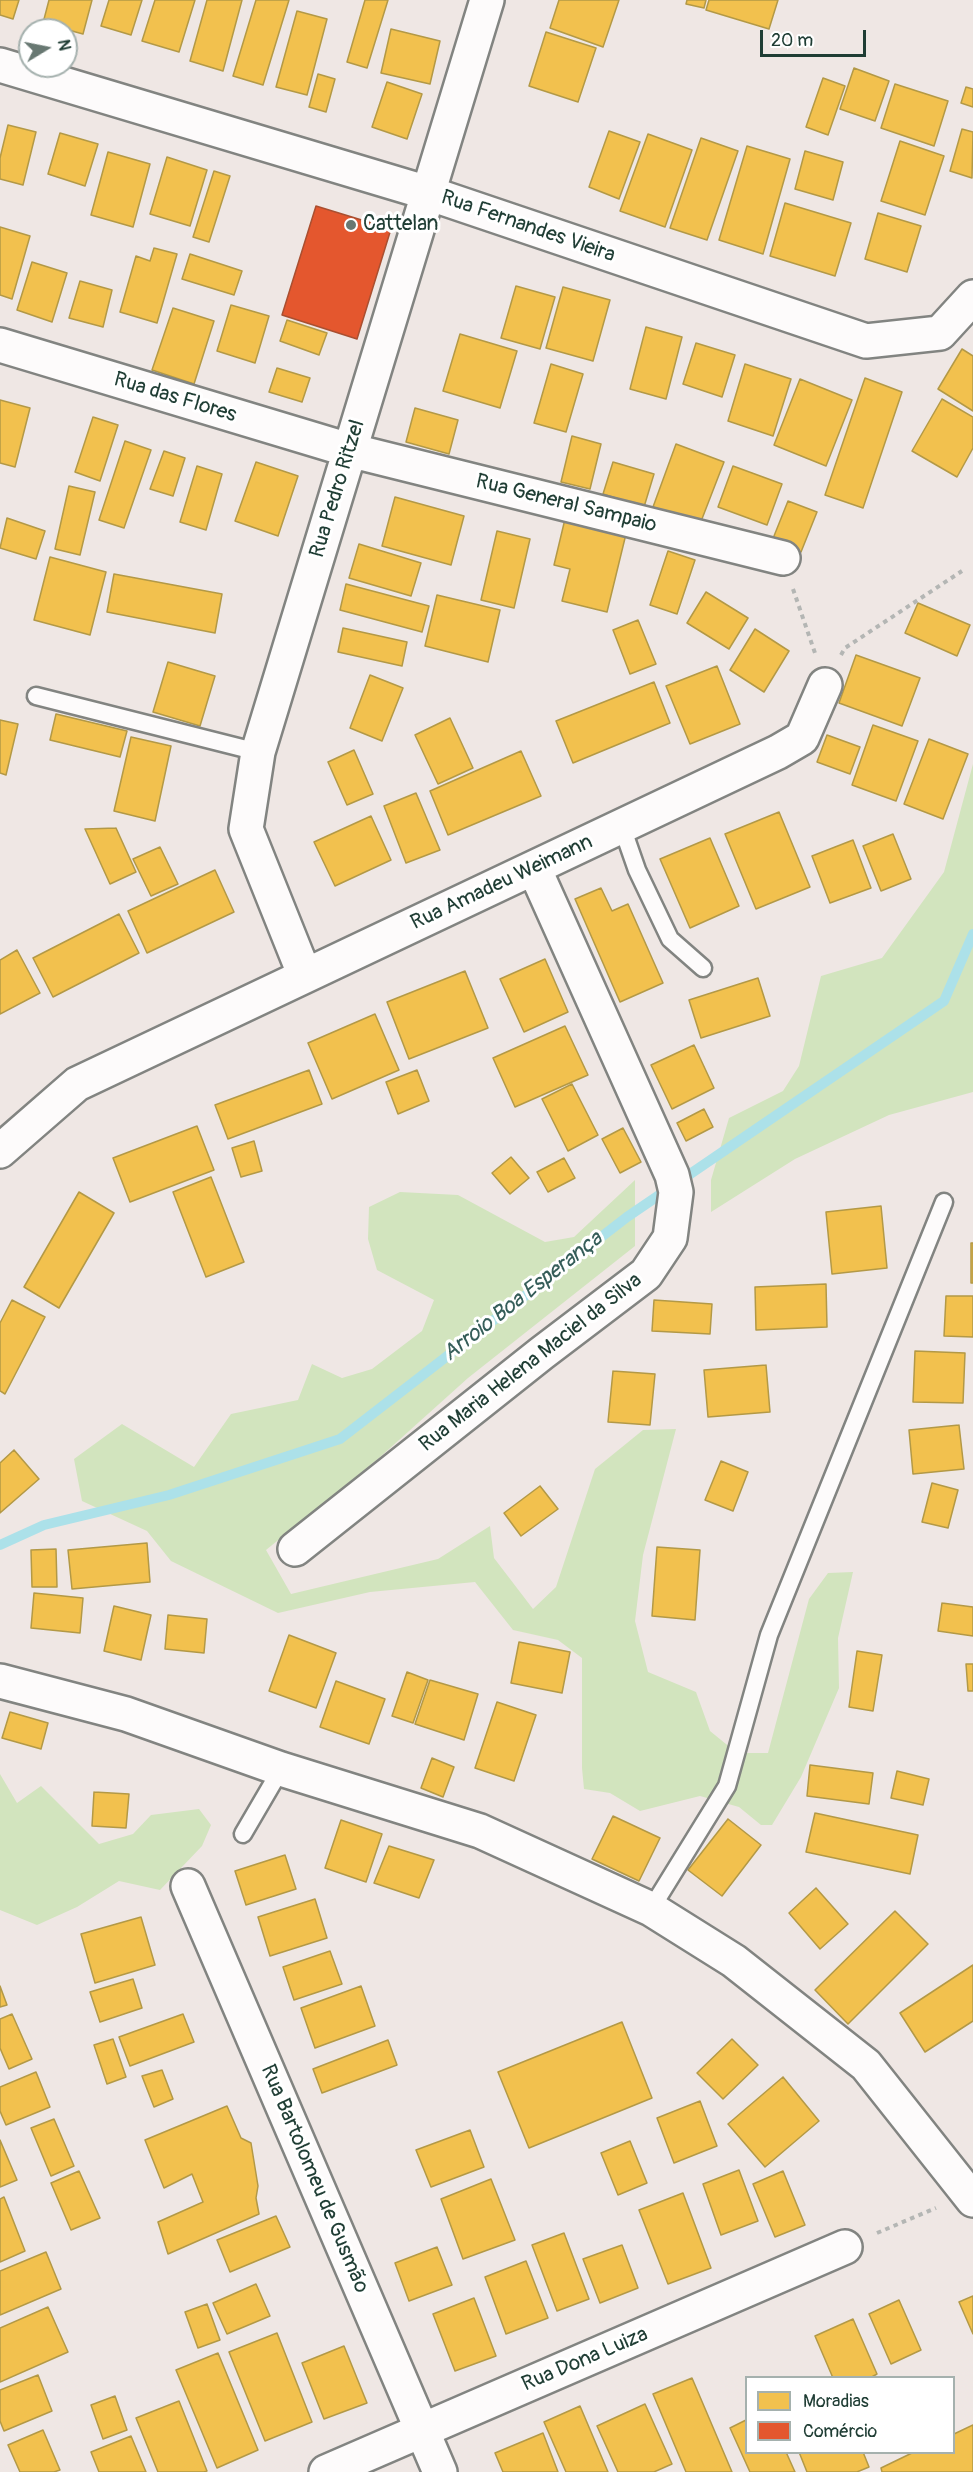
<!DOCTYPE html>
<meta charset="utf-8">
<style>
body{margin:0}
#map{position:relative;width:973px;height:2472px;overflow:hidden;background:#efe7e4;font-family:Pangolin,sans-serif}
canvas{display:block}
.legend{position:absolute;left:745px;top:2376px;width:210px;height:78px;box-sizing:border-box;background:#fff;border:2px solid #a5b1ae;margin:0;padding:8px 10px;list-style:none;font-size:18px;color:#1f3d34}
.legend li{display:flex;align-items:center;gap:12px;height:30px}
.legend b{width:30px;border:2px solid #a5b1ae}
.north{position:absolute;left:18px;top:18px;width:60px;height:60px;box-sizing:border-box;background:#fff;border:2px solid #a5b1ae;border-radius:50%;rotate:80deg;font-size:16px;font-weight:700;line-height:24px;text-align:center;color:#1f3d34}
.north::after{content:'';display:block;margin:auto;width:21px;height:27px;background:#687872;clip-path:polygon(50% 0,100% 100%,50% 72%,0 100%)}
.scale{position:absolute;left:760px;top:30px;width:106px;height:27px;box-sizing:border-box;border:3px solid #1f3d34;border-top:0;padding-left:8px;font-size:18px;line-height:21px;white-space:nowrap;color:#1f3d34;-webkit-text-stroke:4px #fff;paint-order:stroke}
</style>
<div id="map">
<canvas width="973" height="2472"></canvas>
<ul class="legend">
<li><b style="height:16px;background:#f2c14e"></b>Moradias</li>
<li><b style="height:16px;background:#e4572e"></b>Comércio</li>
</ul>
<div class="north">N</div>
<div class="scale">20 m</div>
</div>
<script>
const g = document.querySelector('canvas').getContext('2d');
g.lineJoin = 'round';
function fill(path, color) {
  g.fillStyle = color;
  g.fill(path, 'evenodd');
}
function poly(rows) {
  const path = new Path2D();
  for (const r of rows) {
    path.moveTo(r[0], r[1]);
    for (let i = 2; i < r.length; i += 2) path.lineTo(r[i], r[i + 1]);
  }
  return path;
}
function trace(path, color, width, dash) {
  g.strokeStyle = color;
  g.lineWidth = width;
  g.lineCap = dash ? 'butt' : 'round';
  g.setLineDash(dash || []);
  g.stroke(path);
}
function drawText(font, color, halo, rows, align = 'center') {
  g.font = font + ' Pangolin,sans-serif';
  g.lineWidth = 6;
  g.setLineDash([]);
  g.textBaseline = 'middle';
  g.strokeStyle = halo;
  g.fillStyle = color;
  for (const [text, x, y, turn = 0] of rows) {
    g.save();
    g.translate(x, y);
    g.rotate((+turn || 0) * Math.PI / 180);
    g.textAlign = isNaN(turn) ? turn : align;
    if (halo) g.strokeText(text, 0, 0);
    g.fillText(text, 0, 0);
    g.restore();
  }
}
const green = poly([
 [973,764,973,1092,889,1115,795,1159,711,1212,711,1180,729,1118,783,1091,799,1066,821,976,882,958,944,872],
 [635,1180,635,1246,468,1378,379,1458,266,1550,291,1594,438,1559,490,1526,494,1558,533,1609,556,1587,595,1469,643,1430,676,1429,643,1555,635,1621,648,1672,696,1692,710,1731,737,1753,768,1753,809,1599,828,1573,853,1572,838,1638,839,1688,801,1777,772,1825,761,1825,739,1807,700,1796,640,1811,610,1793,584,1789,582,1768,582,1658,558,1640,513,1630,475,1582,370,1592,278,1613,171,1561,147,1531,82,1501,74,1459,122,1424,194,1467,231,1414,298,1400,312,1364,342,1378,372,1369,422,1331,434,1300,377,1270,368,1239,369,1207,400,1192,458,1195,545,1242,574,1237],
 [0,1774,17,1803,41,1786,99,1844,133,1834,151,1815,199,1809,211,1825,202,1846,160,1890,119,1881,77,1907,37,1925,0,1910]
]);
const homes = poly([
 [0,0,19,0,13,19,0,15,0,0],
 [49,0,92,0,83,34,43,23,49,0],
 [109,0,142,0,131,35,101,26,109,0],
 [155,0,195,0,179,52,142,41,155,0],
 [207,0,242,0,223,71,190,61,207,0],
 [256,0,289,0,263,85,233,76,256,0],
 [365,0,388,0,367,68,347,62,365,0],
 [559,0,619,0,603,47,550,28,559,0],
 [687,0,706,0,704,8,686,4,687,0],
 [709,0,778,0,769,29,706,10,709,0],
 [297,11,327,19,307,95,276,87,297,11],
 [391,29,440,41,430,84,381,73,391,29],
 [546,32,596,48,578,102,529,86,546,32],
 [854,68,889,81,875,121,840,109,854,68],
 [318,74,335,79,326,112,309,107,318,74],
 [823,78,845,86,828,135,806,127,823,78],
 [387,82,422,94,407,139,372,127,387,82],
 [895,84,948,101,934,146,881,128,895,84],
 [966,87,973,89,973,107,961,103,966,87],
 [8,125,36,132,23,185,0,179,0,158,8,125],
 [962,129,973,132,972,178,950,171,962,129],
 [609,131,640,142,619,199,589,187,609,131],
 [60,133,98,144,85,186,48,174,60,133],
 [648,134,692,150,665,227,620,211,648,134],
 [701,138,738,151,707,240,670,228,701,138],
 [900,141,944,156,925,215,881,201,900,141],
 [747,146,790,159,763,254,719,240,747,146],
 [805,151,843,162,833,200,795,189,805,151],
 [108,152,150,164,133,227,91,215,108,152],
 [167,157,207,170,190,226,150,214,167,157],
 [214,171,230,176,209,242,193,237,214,171],
 [785,203,851,223,835,276,770,256,785,203],
 [878,213,921,226,907,272,865,259,878,213],
 [0,227,30,236,12,299,0,295,0,227],
 [154,248,177,254,157,323,120,312,136,256,150,261,154,248],
 [190,254,242,271,234,295,182,279,190,254],
 [32,262,67,273,52,322,17,310,32,262],
 [80,281,112,290,103,327,69,318,80,281],
 [516,286,555,297,540,349,501,338,516,286],
 [563,287,610,300,593,361,546,348,563,287],
 [231,305,269,316,255,363,217,351,231,305],
 [173,308,214,321,194,384,152,370,173,308],
 [287,320,327,333,319,355,280,341,287,320],
 [646,327,682,337,666,399,630,389,646,327],
 [460,334,517,351,500,408,443,391,460,334],
 [696,343,735,355,722,397,683,384,696,343],
 [962,349,973,356,973,411,938,389,962,349],
 [551,364,583,374,566,432,534,423,551,364],
 [745,364,791,379,773,436,728,421,745,364],
 [277,368,310,378,302,402,269,392,277,368],
 [865,378,902,392,863,508,825,495,865,378],
 [800,379,852,400,826,466,774,445,800,379],
 [942,399,973,417,973,448,957,477,912,451,942,399],
 [0,400,30,408,15,467,0,463,0,400],
 [415,408,458,420,449,454,406,442,415,408],
 [93,417,118,425,100,481,75,472,93,417],
 [572,436,601,444,590,489,561,482,572,436],
 [125,441,151,450,124,528,99,520,125,441],
 [676,444,724,462,700,524,653,507,676,444],
 [164,451,185,458,173,496,150,489,164,451],
 [256,462,298,476,278,536,235,521,256,462],
 [613,462,654,474,644,507,603,494,613,462],
 [197,466,222,474,206,530,180,522,197,466],
 [733,466,782,484,767,525,718,507,733,466],
 [69,486,95,492,80,555,55,549,69,486],
 [395,497,464,516,451,565,382,546,395,497],
 [788,501,817,512,801,552,772,541,788,501],
 [7,518,45,531,36,559,0,548,7,518],
 [565,519,626,534,607,612,562,601,570,569,554,565,565,519],
 [497,531,530,539,514,608,481,600,497,531],
 [359,544,421,563,411,596,349,578,359,544],
 [668,551,695,560,677,614,650,605,668,551],
 [50,557,106,572,90,635,34,620,50,557],
 [114,574,222,594,215,633,107,612,114,574],
 [346,584,429,606,422,632,340,610,346,584],
 [706,592,748,618,729,649,687,623,706,592],
 [437,595,500,610,488,662,425,646,437,595],
 [918,603,970,625,957,656,905,633,918,603],
 [638,620,656,664,630,674,613,630,638,620],
 [343,628,407,642,402,666,338,652,343,628],
 [755,629,789,651,764,692,730,670,755,629],
 [856,655,920,678,902,726,839,703,856,655],
 [168,662,215,676,200,726,153,712,168,662],
 [717,666,740,724,690,744,666,686,717,666],
 [370,675,403,688,382,741,350,728,370,675],
 [654,682,670,723,573,763,556,721,654,682],
 [56,714,127,731,120,757,50,740,56,714],
 [450,718,473,768,438,784,415,735,450,718],
 [0,720,18,724,6,775,0,773,0,720],
 [873,725,918,741,896,801,852,785,873,725],
 [827,735,860,747,850,774,817,762,827,735],
 [131,737,171,746,155,821,114,811,131,737],
 [929,739,968,754,943,819,904,804,929,739],
 [354,750,373,794,347,805,328,762,354,750],
 [521,751,541,796,448,835,430,791,521,751],
 [416,793,440,850,406,863,384,806,416,793],
 [779,812,810,887,756,909,725,834,779,812],
 [371,816,391,860,335,886,314,842,371,816],
 [116,828,136,872,110,884,85,829,116,828],
 [893,834,911,879,881,891,863,846,893,834],
 [710,838,739,906,690,928,660,859,710,838],
 [853,840,871,888,830,903,812,856,853,840],
 [160,847,178,884,151,896,133,859,160,847],
 [215,870,234,912,147,953,128,911,215,870],
 [601,888,612,911,628,904,663,983,620,1002,575,899,601,888],
 [119,914,139,953,53,997,33,958,119,914],
 [17,950,40,993,0,1014,0,960,17,950],
 [545,959,568,1012,524,1032,500,979,545,959],
 [465,971,488,1028,409,1059,387,1002,465,971],
 [758,978,770,1016,701,1038,689,1000,758,978],
 [375,1014,399,1070,332,1099,308,1043,375,1014],
 [565,1026,588,1075,515,1107,493,1058,565,1026],
 [694,1045,714,1088,672,1109,651,1065,694,1045],
 [309,1070,322,1104,228,1139,215,1105,309,1070],
 [417,1070,429,1101,398,1114,386,1082,417,1070],
 [572,1084,598,1135,568,1151,542,1099,572,1084],
 [704,1109,713,1127,686,1141,677,1123,704,1109],
 [197,1126,214,1170,130,1202,113,1158,197,1126],
 [623,1128,641,1162,620,1173,602,1139,623,1128],
 [254,1141,262,1171,241,1177,232,1148,254,1141],
 [511,1157,529,1178,510,1194,492,1173,511,1157],
 [564,1158,575,1178,548,1192,537,1172,564,1158],
 [211,1177,244,1262,206,1277,173,1192,211,1177],
 [79,1192,114,1213,59,1308,24,1287,79,1192],
 [881,1206,887,1268,832,1274,826,1212,881,1206],
 [971,1243,973,1243,973,1283,971,1283,971,1243],
 [826,1284,827,1327,756,1330,755,1287,826,1284],
 [946,1296,973,1296,973,1337,944,1336,946,1296],
 [12,1300,45,1317,5,1394,0,1391,0,1323,12,1300],
 [654,1300,712,1304,710,1334,652,1331,654,1300],
 [915,1351,965,1353,963,1403,913,1402,915,1351],
 [766,1365,770,1412,708,1417,704,1370,766,1365],
 [613,1371,655,1374,650,1425,608,1422,613,1371],
 [959,1425,964,1469,913,1474,909,1430,959,1425],
 [14,1450,39,1479,0,1513,0,1463,14,1450],
 [721,1461,748,1472,733,1511,705,1500,721,1461],
 [932,1483,958,1490,948,1528,922,1522,932,1483],
 [540,1486,558,1509,521,1536,504,1513,540,1486],
 [147,1543,150,1582,72,1589,68,1550,147,1543],
 [657,1547,700,1550,695,1620,652,1616,657,1547],
 [56,1549,57,1587,32,1587,31,1550,56,1549],
 [34,1593,83,1598,80,1633,31,1628,34,1593],
 [942,1603,973,1607,973,1636,938,1631,942,1603],
 [114,1606,151,1615,141,1660,104,1651,114,1606],
 [168,1615,207,1619,204,1653,165,1649,168,1615],
 [289,1635,336,1653,316,1708,269,1691,289,1635],
 [519,1642,570,1652,562,1693,511,1683,519,1642],
 [857,1651,882,1655,873,1711,849,1707,857,1651],
 [966,1664,973,1664,973,1691,968,1691,966,1664],
 [407,1672,428,1680,413,1723,392,1716,407,1672],
 [430,1680,478,1694,464,1740,415,1724,430,1680],
 [336,1681,385,1699,369,1744,320,1727,336,1681],
 [497,1702,536,1715,514,1781,475,1768,497,1702],
 [10,1712,48,1723,41,1749,2,1738,10,1712],
 [432,1758,454,1767,443,1797,421,1788,432,1758],
 [810,1765,873,1773,869,1804,807,1796,810,1765],
 [897,1771,929,1779,923,1805,891,1798,897,1771],
 [94,1792,129,1794,126,1828,92,1826,94,1792],
 [815,1813,918,1835,910,1874,806,1852,815,1813],
 [613,1816,660,1838,639,1881,592,1859,613,1816],
 [728,1819,761,1845,722,1896,688,1870,728,1819],
 [341,1820,382,1834,366,1882,325,1868,341,1820],
 [389,1846,434,1860,419,1898,374,1883,389,1846],
 [285,1855,296,1889,246,1905,235,1871,285,1855],
 [816,1888,848,1924,820,1949,789,1913,816,1888],
 [315,1899,327,1938,270,1956,258,1917,315,1899],
 [895,1911,928,1944,848,2024,815,1990,895,1911],
 [141,1917,155,1965,95,1983,81,1934,141,1917],
 [330,1951,342,1984,294,2000,283,1967,330,1951],
 [973,1965,973,2021,925,2052,900,2013,973,1965],
 [133,1979,142,2008,100,2022,90,1992,133,1979],
 [0,1986,7,2005,0,2007,0,1986],
 [361,1986,375,2026,315,2048,301,2008,361,1986],
 [12,2014,32,2059,9,2069,0,2048,0,2019,12,2014],
 [183,2014,194,2042,130,2066,119,2037,183,2014],
 [622,2022,652,2098,529,2148,498,2072,622,2022],
 [113,2039,126,2077,107,2084,94,2045,113,2039],
 [732,2039,758,2065,723,2099,697,2073,732,2039],
 [388,2040,397,2065,322,2093,313,2069,388,2040],
 [162,2070,173,2099,154,2107,142,2076,162,2070],
 [36,2072,50,2107,6,2125,0,2111,0,2087,36,2072],
 [783,2077,819,2121,765,2167,728,2124,783,2077],
 [700,2101,717,2146,674,2163,657,2118,700,2101],
 [227,2106,241,2138,251,2143,258,2186,256,2198,259,2214,168,2254,158,2222,203,2202,192,2174,164,2188,145,2140,227,2106],
 [54,2119,74,2166,51,2176,31,2128,54,2119],
 [470,2130,484,2167,431,2187,416,2150,470,2130],
 [0,2140,17,2180,0,2187,0,2140],
 [630,2141,647,2183,618,2195,601,2153,630,2141],
 [739,2170,758,2221,721,2235,703,2184,739,2170],
 [79,2171,100,2218,71,2230,51,2183,79,2171],
 [783,2171,805,2225,775,2237,753,2184,783,2171],
 [491,2179,515,2240,463,2259,441,2199,491,2179],
 [683,2193,711,2268,668,2284,639,2210,683,2193],
 [4,2197,25,2251,0,2262,0,2199,4,2197],
 [276,2216,290,2247,230,2272,217,2240,276,2216],
 [564,2233,589,2299,557,2311,532,2245,564,2233],
 [622,2245,638,2288,600,2303,583,2259,622,2245],
 [437,2247,452,2285,409,2301,395,2263,437,2247],
 [46,2252,61,2289,0,2315,0,2271,46,2252],
 [526,2261,548,2318,506,2334,485,2277,526,2261],
 [256,2284,270,2316,227,2334,213,2303,256,2284],
 [973,2296,973,2334,959,2302,973,2296],
 [474,2298,496,2356,455,2371,433,2314,474,2298],
 [899,2300,921,2350,891,2364,869,2314,899,2300],
 [207,2304,220,2340,198,2348,185,2312,207,2304],
 [48,2307,68,2352,0,2382,0,2328,48,2307],
 [853,2319,877,2374,870,2378,833,2378,815,2336,853,2319],
 [277,2333,312,2422,265,2441,229,2352,277,2333],
 [344,2346,367,2403,324,2419,302,2363,344,2346],
 [218,2353,258,2450,217,2468,176,2370,218,2353],
 [38,2375,52,2411,4,2431,0,2421,0,2390,38,2375],
 [692,2378,732,2472,686,2472,653,2394,692,2378],
 [115,2396,127,2430,103,2439,91,2405,115,2396],
 [179,2401,207,2471,204,2472,158,2472,136,2418,179,2401],
 [645,2404,672,2464,654,2472,618,2472,597,2426,645,2404],
 [580,2406,608,2472,566,2472,544,2422,580,2406],
 [746,2420,746,2452,786,2452,795,2472,750,2472,730,2428,746,2420],
 [973,2425,973,2472,882,2472,881,2468,914,2452,954,2452,954,2434,973,2425],
 [43,2430,60,2470,54,2472,20,2472,8,2445,43,2430],
 [543,2433,558,2472,503,2472,495,2453,543,2433],
 [131,2436,146,2472,99,2472,91,2452,131,2436],
 [799,2452,863,2452,869,2467,857,2472,807,2472,799,2452]
]);
const shops = poly([
 [316,206,391,229,357,339,282,315,316,206]
]);
const stream = poly([
 [0,1545,44,1525,169,1495,340,1439,627,1217,944,1001,973,934]
]);
const path = poly([
 [793,589,815,653],
 [841,655,845,648,962,571],
 [877,2233,936,2208]
]);
const lane = poly([
 [36,696,258,752],
 [622,827,637,870,670,939,703,968],
 [243,1834,281,1769],
 [651,1909,727,1786,769,1635,944,1202]
]);
const street = poly([
 [0,65,428,193,866,341,940,333,973,297],
 [0,345,349,450,783,558],
 [305,976,246,829,258,752,487,0],
 [0,1151,77,1084,778,752,802,738,825,685],
 [295,1549,542,1353,646,1274,670,1238,676,1192,672,1175,534,868],
 [0,1681,126,1714,281,1769,480,1831,651,1909,734,1961,866,2065,973,2200],
 [188,1886,440,2472],
 [326,2472,845,2247]
]);
const markers = [
 [351,225,6,"#687872"]
];
const poiNames = [
 ["Cattelan",363,225]
];
const streetNames = [
 ["Rua Fernandes Vieira",528,227,19],
 ["Rua das Flores",175,398,17],
 ["Rua Pedro Ritzel",338,489,-73],
 ["Rua General Sampaio",566,504,14],
 ["Rua Amadeu Weimann",502,883,-25],
 ["Rua Maria Helena Maciel da Silva",531,1363,-38],
 ["Rua Bartolomeu de Gusmão",314,2179,67],
 ["Rua Dona Luiza",585,2360,-23]
];
const waterNames = [
 ["Arroio Boa Esperança",523,1297,-38]
];
fill(green, '#d2e4be');
fill(homes, '#f2c14e');
trace(homes, '#b39946', 1.5);
fill(shops, '#e4572e');
trace(shops, '#a94f30', 1.5);
trace(stream, '#ace1e9', 10);
trace(lane, '#828481', 21);
trace(street, '#828481', 38);
trace(path, '#b4b6b4', 4, [4.5, 4.5]);
trace(lane, '#fdfbfb', 16);
trace(street, '#fdfbfb', 33);
for (const [x, y, r, color] of markers) {
  const dot = new Path2D();
  dot.arc(x, y, r, 0, 2 * Math.PI);
  g.fillStyle = color;
  g.fill(dot);
  trace(dot, '#fff', 2);
}
drawText('21px', '#1f3d34', '#fff', poiNames, 'left');
drawText('21px', '#1f3d34', '#fff', streetNames);
drawText('italic 22px', '#355d59', '#fff', waterNames);
</script>
